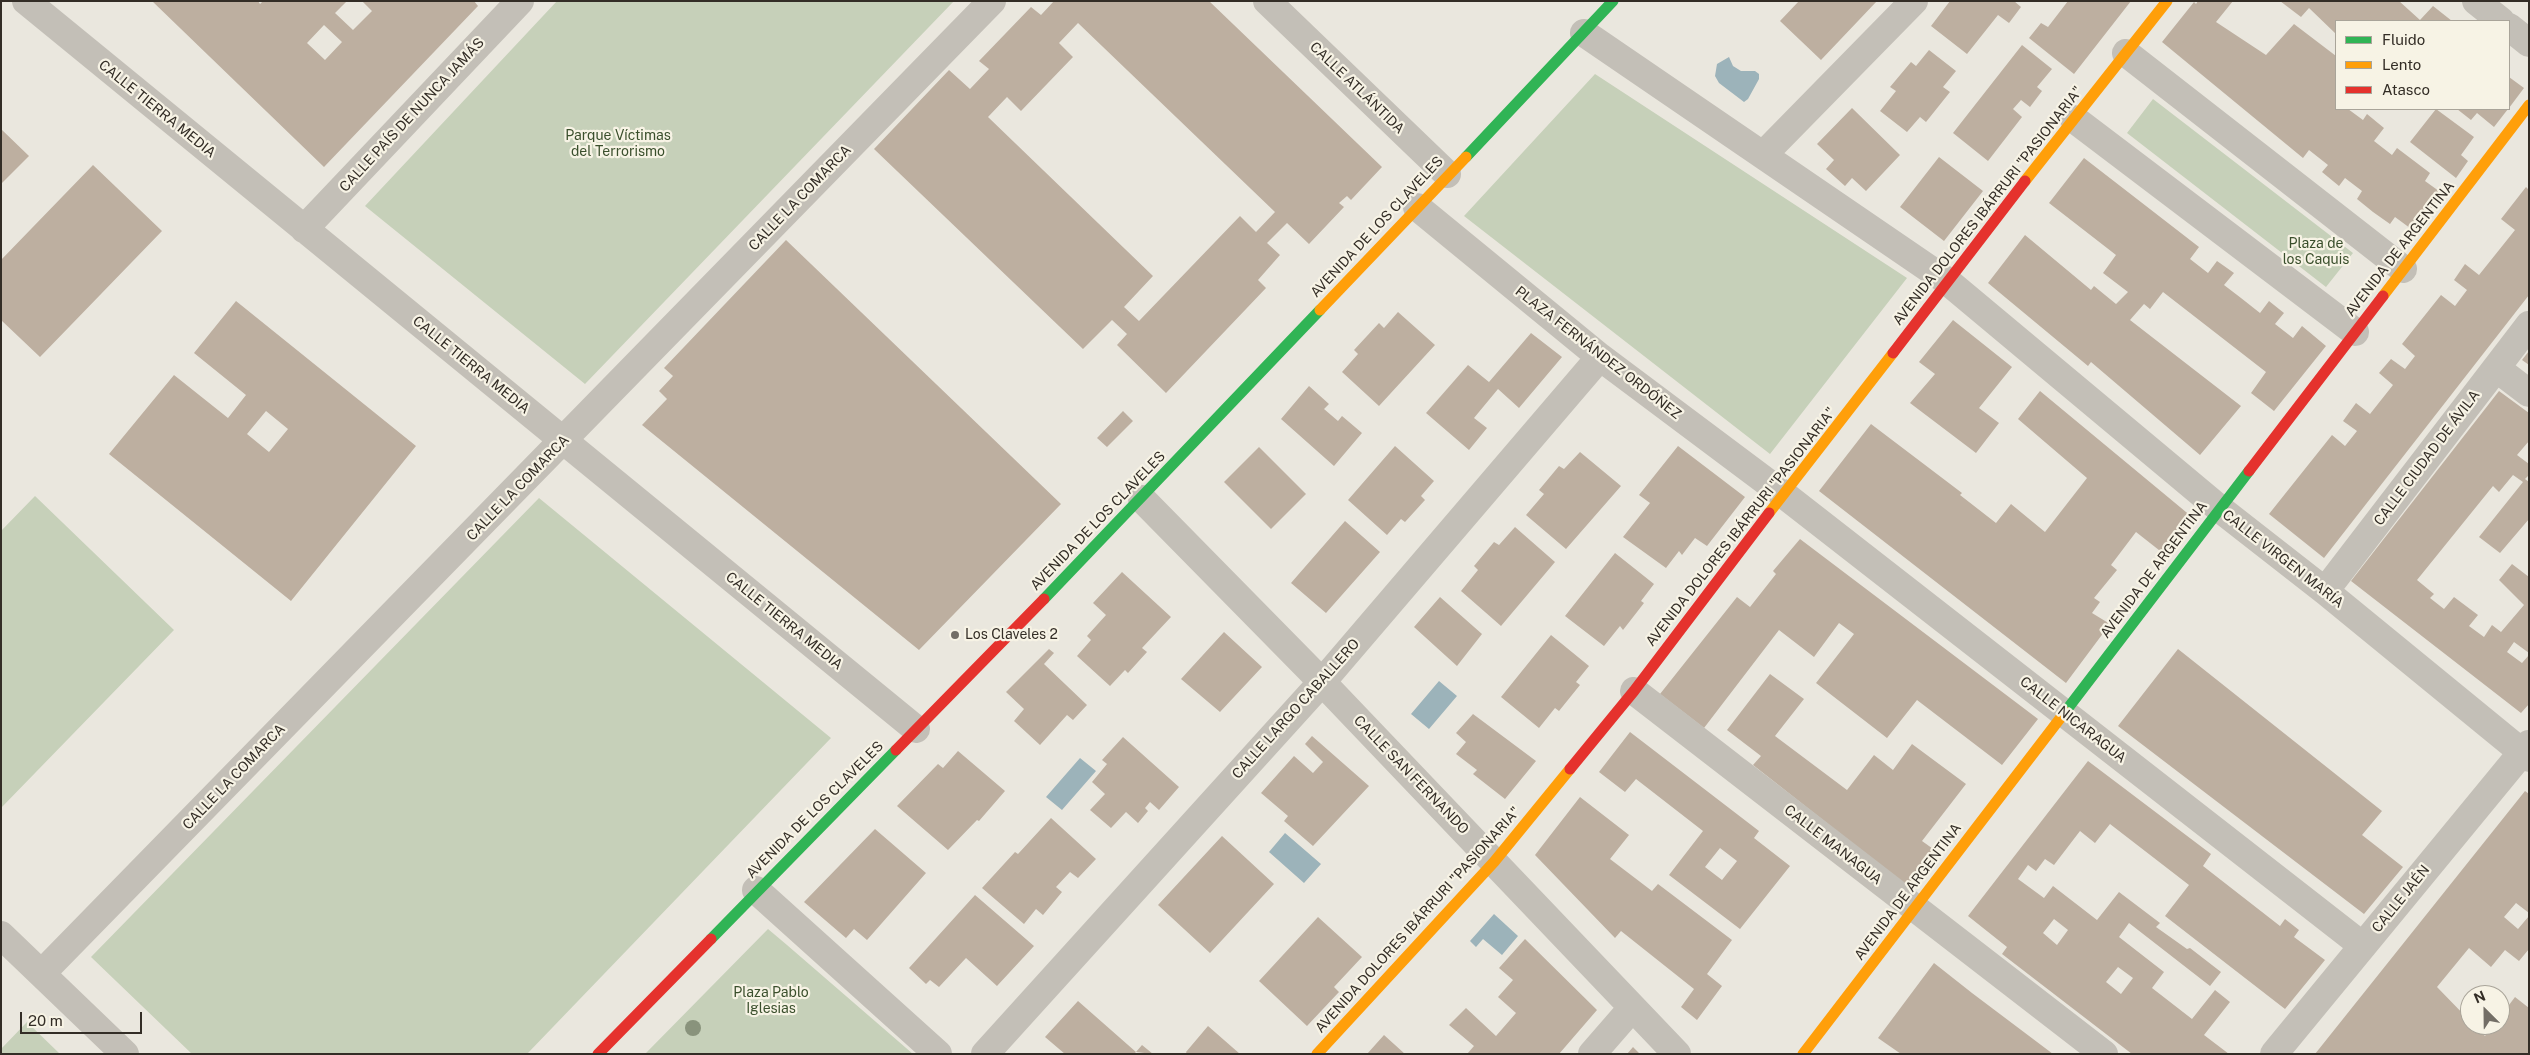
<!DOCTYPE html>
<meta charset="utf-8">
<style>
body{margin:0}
#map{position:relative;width:2530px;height:1055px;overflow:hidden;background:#eae7de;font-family:"Public Sans",sans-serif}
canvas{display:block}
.frame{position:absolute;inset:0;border:2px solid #332d26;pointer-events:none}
.legend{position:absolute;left:2335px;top:20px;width:175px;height:90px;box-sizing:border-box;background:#f7f3e5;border:1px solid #a9a499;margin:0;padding:6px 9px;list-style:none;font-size:15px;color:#332d26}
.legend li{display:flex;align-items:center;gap:10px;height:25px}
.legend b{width:25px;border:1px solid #a9a499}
.north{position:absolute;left:2460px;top:985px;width:50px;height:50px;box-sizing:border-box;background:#f7f3e5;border:1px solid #a9a499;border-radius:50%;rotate:337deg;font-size:14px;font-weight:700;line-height:20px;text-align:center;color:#332d26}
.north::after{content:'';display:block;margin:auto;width:18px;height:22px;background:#736e66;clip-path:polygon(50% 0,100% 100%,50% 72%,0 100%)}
.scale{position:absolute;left:20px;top:1012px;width:122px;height:22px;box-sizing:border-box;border:2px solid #332d26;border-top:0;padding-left:6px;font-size:15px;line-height:18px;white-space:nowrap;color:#332d26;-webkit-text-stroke:4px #f7f3e5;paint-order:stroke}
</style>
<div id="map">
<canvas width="2530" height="1055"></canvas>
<div class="frame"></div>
<ul class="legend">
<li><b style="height:6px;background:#30b455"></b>Fluido</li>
<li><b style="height:6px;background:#ff9f0a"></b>Lento</li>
<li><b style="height:6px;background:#e5322d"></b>Atasco</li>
</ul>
<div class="north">N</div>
<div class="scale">20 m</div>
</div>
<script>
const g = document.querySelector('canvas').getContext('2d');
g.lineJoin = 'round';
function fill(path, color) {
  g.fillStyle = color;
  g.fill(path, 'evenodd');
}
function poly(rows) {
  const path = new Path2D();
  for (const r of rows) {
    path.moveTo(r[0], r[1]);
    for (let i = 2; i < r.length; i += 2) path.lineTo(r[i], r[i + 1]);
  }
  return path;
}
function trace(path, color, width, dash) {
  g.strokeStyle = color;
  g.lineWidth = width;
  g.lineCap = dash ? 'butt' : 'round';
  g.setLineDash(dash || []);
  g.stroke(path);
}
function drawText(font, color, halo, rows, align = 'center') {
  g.font = font + ' "Public Sans",sans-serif';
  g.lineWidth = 4.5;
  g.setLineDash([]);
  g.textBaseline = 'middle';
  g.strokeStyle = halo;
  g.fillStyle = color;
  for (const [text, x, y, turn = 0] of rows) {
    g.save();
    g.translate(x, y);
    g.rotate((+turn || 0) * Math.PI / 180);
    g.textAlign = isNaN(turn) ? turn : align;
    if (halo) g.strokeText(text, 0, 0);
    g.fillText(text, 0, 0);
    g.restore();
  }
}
const green = poly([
 [557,1,954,1,585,384,365,206],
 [1595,74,1907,278,1770,454,1464,216],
 [2153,99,2353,253,2326,287,2127,133],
 [35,496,174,630,1,808,1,531],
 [539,498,831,738,527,1054,192,1054,91,957],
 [768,929,787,945,913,1054,645,1054],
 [27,1022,60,1054,1,1054,1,1049]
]);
const water = poly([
 [1729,57,1733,66,1741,71,1755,71,1759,74,1759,79,1748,99,1744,102,1719,83,1715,76,1717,64],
 [1439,681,1457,696,1429,729,1411,714],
 [1080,758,1096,771,1062,810,1046,797],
 [1285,833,1321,864,1304,883,1269,852],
 [1494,914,1518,936,1502,955,1483,939,1476,947,1470,941]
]);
const building = poly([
 [152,1,258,1,260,4,263,1,347,1,335,13,353,30,372,11,362,1,474,1,478,6,324,167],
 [324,25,342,42,325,60,307,43],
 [1054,1,1209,1,1382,167,1351,200,1347,196,1339,203,1344,207,1309,244,1287,223,1267,243,1280,255,1258,280,1266,288,1166,393,1117,345,1127,334,1112,320,1083,349,874,149,949,70,970,89,989,69,979,61,1031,7,1041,15],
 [1078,23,1275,212,1256,232,1240,216,1139,321,1124,307,1153,276,988,117,1007,97,1021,111,1073,57,1059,43],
 [1799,1,1877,1,1821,60,1780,21],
 [1950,1,2014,1,2021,7,2009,23,1998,15,1967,54,1931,26],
 [2068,1,2131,1,2074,74,2029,38,2041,23,2048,27],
 [2198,1,2233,1,2216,22,2266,55,2294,24,2336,56,2336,109,2348,109,2363,120,2367,114,2384,128,2374,141,2392,155,2397,148,2430,173,2425,181,2443,194,2414,231,2395,217,2390,224,2373,212,2357,199,2362,191,2345,178,2339,186,2322,172,2328,165,2309,150,2303,158,2162,42,2194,2,2196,4],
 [2280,1,2399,1,2420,20,2433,6,2452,21,2336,21,2336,34,2309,8,2301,17],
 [2022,45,2052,69,2037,87,2042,91,2030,107,2021,100,2013,109,2022,117,1988,161,1953,133],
 [1929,50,1956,71,1943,87,1950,92,1926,122,1920,117,1907,132,1880,111,1896,91,1890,87,1911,62,1916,66],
 [2509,77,2524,88,2509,108],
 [1852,108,1900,155,1866,191,1852,178,1845,186,1826,169,1834,160,1817,144],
 [2436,109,2474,137,2461,155,2468,161,2456,178,2410,142],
 [2457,109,2508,109,2494,127,2477,113,2471,120],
 [1,129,29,156,1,184],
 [1939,157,1983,191,1944,241,1900,207],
 [2084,158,2199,247,2190,259,2208,273,2217,261,2234,273,2224,285,2241,298,2260,313,2269,301,2284,313,2275,324,2293,338,2302,326,2326,346,2274,411,2251,393,2266,372,2163,292,2150,309,2144,304,2130,320,2241,406,2200,455,2091,362,2088,366,1988,283,2025,235,2091,290,2094,286,2116,304,2128,292,2103,273,2116,255,2049,203],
 [93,165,162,231,40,357,1,320,1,260],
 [2526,187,2529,190,2529,295,2324,558,2269,514,2332,435,2345,446,2357,431,2343,421,2356,403,2370,414,2393,385,2379,373,2391,359,2405,369,2415,356,2402,344,2441,295,2455,306,2467,290,2454,280,2465,264,2479,275,2515,230,2501,219],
 [786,240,1061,504,919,650,642,425,667,399,659,391,673,376,664,368],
 [236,301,416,446,291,601,109,454,174,375,228,418,246,395,194,353],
 [266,411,288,429,269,452,247,434],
 [1398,312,1435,345,1379,406,1342,372,1358,354,1354,350,1379,323,1384,328],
 [1953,320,2012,367,1979,408,1999,423,1976,453,1910,403,1935,374,1919,362],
 [1531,333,1562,357,1519,408,1498,389,1474,418,1487,428,1469,450,1426,413,1468,365,1489,382],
 [2529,351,2529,365,2522,360],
 [1309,386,1329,404,1324,409,1338,421,1342,416,1362,433,1334,466,1281,419],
 [2040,391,2192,517,2164,554,2136,532,2111,565,2117,570,2094,598,2100,602,2092,613,2110,624,2066,683,1819,491,1871,424,1962,493,1960,495,1996,523,2011,504,2045,532,2087,478,2018,419],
 [2499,391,2529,413,2529,441,2517,455,2529,464,2529,475,2525,479,2529,482,2529,519,2500,553,2479,537,2523,482,2513,475,2499,492,2493,486,2417,580,2434,594,2430,598,2444,609,2454,597,2478,615,2469,626,2484,637,2492,625,2501,632,2524,605,2499,580,2512,564,2529,577,2529,653,2514,642,2507,652,2522,663,2529,655,2529,704,2521,713,2351,581],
 [1123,411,1133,421,1107,447,1097,438],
 [1395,446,1434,481,1421,496,1425,500,1405,522,1401,519,1387,535,1348,500],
 [1678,446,1745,497,1707,546,1695,538,1682,555,1679,551,1666,568,1623,537,1650,503,1639,495],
 [1259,447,1306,494,1271,529,1224,482],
 [1580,452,1621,486,1566,549,1526,515,1544,494,1539,490,1559,466,1564,469],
 [1345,521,1380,552,1326,613,1291,583],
 [1515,527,1555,562,1501,626,1461,591,1478,570,1474,566,1494,542,1499,545],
 [1800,539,2038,719,2002,765,1917,700,1887,738,1816,683,1854,634,1839,623,1814,657,1779,630,1704,728,1660,694,1737,597,1750,607,1776,574,1773,571],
 [1615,553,1654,584,1641,601,1644,603,1623,630,1620,626,1604,646,1565,616],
 [1122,572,1171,617,1142,648,1147,652,1128,673,1125,670,1110,686,1077,656,1091,640,1087,636,1106,615,1093,603],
 [1440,597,1482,634,1457,666,1414,627],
 [1224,632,1262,667,1220,712,1181,679],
 [1551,635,1589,666,1576,682,1580,685,1559,711,1555,708,1539,728,1501,697],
 [1049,649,1054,653,1044,664,1087,705,1073,720,1067,715,1040,745,1014,721,1024,709,1006,692],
 [2178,649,2382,811,2362,835,2403,867,2364,914,2118,726],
 [1770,674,1804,699,1775,736,1847,790,1874,755,1893,770,1912,744,1966,784,1922,841,1936,851,1908,887,1753,765,1761,756,1727,730],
 [1473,714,1536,761,1505,799,1473,774,1477,770,1456,754,1466,742,1456,733],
 [1630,732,1759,831,1754,838,1790,866,1740,929,1669,875,1703,831,1636,779,1625,792,1599,772],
 [1720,848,1737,861,1722,880,1705,867],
 [1312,736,1369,786,1313,846,1284,821,1288,816,1261,793,1294,756,1313,773,1323,762,1305,744],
 [1123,737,1179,787,1159,810,1150,802,1145,808,1148,811,1138,823,1126,812,1111,828,1090,810,1105,794,1092,782,1107,764,1102,760],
 [958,751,1005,791,979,821,977,820,948,850,897,806,938,764,943,768],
 [2088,761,2211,854,2203,866,2280,926,2285,919,2299,930,2294,937,2325,960,2285,1009,2165,916,2189,885,2110,824,2095,843,2080,831,2054,865,2045,859,2036,871,2028,865,2018,879,2044,898,2053,886,2097,920,2119,892,2160,923,2156,927,2187,949,2190,948,2221,972,2210,986,2129,923,2119,937,2164,972,2152,988,2192,1019,2215,990,2230,1002,2204,1035,2229,1054,2132,1054,2002,954,2007,947,1968,916],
 [2054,919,2068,930,2057,945,2043,933],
 [2118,967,2133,978,2121,994,2106,982],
 [2525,791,2529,794,2529,913,2516,903,2504,917,2518,929,2529,916,2529,949,2519,961,2505,950,2491,967,2469,948,2437,987,2470,1021,2470,1025,2474,1025,2485,1036,2493,1025,2500,1025,2500,1017,2515,997,2529,1008,2529,1054,2315,1054],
 [1580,797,1629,835,1610,859,1652,891,1658,884,1732,940,1707,974,1722,986,1697,1020,1681,1007,1694,989,1621,931,1615,938,1535,855],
 [1051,818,1096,859,1078,878,1070,872,1056,887,1062,892,1043,915,1036,909,1024,924,982,888,1015,852,1018,854],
 [875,829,926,873,867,940,854,929,846,938,804,902],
 [1222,836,1274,884,1210,953,1158,905],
 [975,895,1034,946,997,986,966,958,939,987,930,980,926,984,909,968],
 [1318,917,1362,957,1334,987,1339,992,1307,1026,1259,981],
 [1525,939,1597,1010,1559,1054,1467,1054,1474,1046,1449,1025,1466,1008,1496,1036,1516,1013,1498,997,1513,980,1499,968],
 [1934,963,1972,993,2053,1054,1901,1054,1878,1038],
 [1078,1001,1136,1052,1134,1054,1065,1054,1045,1037],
 [1208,1026,1240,1054,1187,1054,1186,1052],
 [1384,1035,1405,1054,1367,1054],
 [1142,1045,1153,1054,1136,1052],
 [1633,1047,1640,1054,1627,1054]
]);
const street = poly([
 [26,1,916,729],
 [1267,1,1447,174],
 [2476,1,2501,21],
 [2509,27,2529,43],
 [1584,33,1947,281,2220,509,2325,591,2529,758],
 [2126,53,2403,269],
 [2074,119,2355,332],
 [1763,155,1914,1],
 [1417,207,1600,357,1783,494,2363,946],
 [304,229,520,1],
 [2496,368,2529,393],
 [1142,499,1322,682,1677,1054],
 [2325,591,2529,325],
 [1634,691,2104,1054],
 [756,890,938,1054],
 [1,935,125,1054],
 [42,973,992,1],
 [985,1054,1322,682,1600,357],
 [1592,1054,1632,1008],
 [2274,1054,2529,744]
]);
const fast = poly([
 [1466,157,1613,1],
 [1044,599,1320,310],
 [2065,712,2249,471],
 [711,939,896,750]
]);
const slow = poly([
 [2025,181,2167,1],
 [2383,296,2529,105],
 [1320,310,1466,157],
 [1769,513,1893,353],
 [1317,1054,1494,862,1570,769],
 [1803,1054,2065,712]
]);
const jam = poly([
 [1893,353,2025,181],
 [2249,471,2383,296],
 [896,750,1044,599],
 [1570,769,1634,691,1769,513],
 [598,1054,711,939]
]);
const trees = [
 [693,1028]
];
const markers = [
 [955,635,5,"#736e66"]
];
const streetNames = [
 ["CALLE ATLÁNTIDA",1357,88,44],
 ["CALLE TIERRA MEDIA",157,109,39],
 ["CALLE PAÍS DE NUNCA JAMÁS",412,115,-47],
 ["CALLE LA COMARCA",800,198,-46],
 ["AVENIDA DOLORES IBÁRRURI \"PASIONARIA\"",1988,206,-52],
 ["AVENIDA DE LOS CLAVELES",1377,227,-47],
 ["AVENIDA DE ARGENTINA",2400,249,-52],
 ["PLAZA FERNÁNDEZ ORDÓÑEZ",1598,353,38],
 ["CALLE TIERRA MEDIA",471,365,39],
 ["CALLE CIUDAD DE ÁVILA",2427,458,-53],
 ["CALLE LA COMARCA",518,488,-46],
 ["AVENIDA DE LOS CLAVELES",1098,521,-46],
 ["AVENIDA DOLORES IBÁRRURI \"PASIONARIA\"",1741,527,-52],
 ["CALLE VIRGEN MARÍA",2283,559,38],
 ["AVENIDA DE ARGENTINA",2154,570,-53],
 ["CALLE TIERRA MEDIA",784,621,39],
 ["CALLE LARGO CABALLERO",1296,709,-48],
 ["CALLE NICARAGUA",2073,720,38],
 ["CALLE SAN FERNANDO",1411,775,46],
 ["CALLE LA COMARCA",234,777,-46],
 ["AVENIDA DE LOS CLAVELES",815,810,-45],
 ["CALLE MANAGUA",1833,845,38],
 ["AVENIDA DE ARGENTINA",1908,892,-53],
 ["CALLE JAÉN",2401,899,-51],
 ["AVENIDA DOLORES IBÁRRURI \"PASIONARIA\"",1418,920,-48]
];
const parkNames = [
 ["Parque Víctimas",618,136],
 ["del Terrorismo",618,152],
 ["Plaza de",2316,244],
 ["los Caquis",2316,260],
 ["Plaza Pablo",771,993],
 ["Iglesias",771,1009]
];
const poiNames = [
 ["Los Claveles 2",965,635]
];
fill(green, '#c6d0b9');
fill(water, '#9cb3ba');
fill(building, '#bdafa0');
trace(street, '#c3bfb7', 28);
trace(fast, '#30b455', 11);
trace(slow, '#ff9f0a', 11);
trace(jam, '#e5322d', 11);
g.fillStyle = '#89937c';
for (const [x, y] of trees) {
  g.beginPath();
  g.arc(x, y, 8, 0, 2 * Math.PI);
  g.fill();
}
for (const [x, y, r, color] of markers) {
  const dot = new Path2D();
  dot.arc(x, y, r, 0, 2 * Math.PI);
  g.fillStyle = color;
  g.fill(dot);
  trace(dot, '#f7f3e5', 2);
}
drawText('14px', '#332d26', '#f7f3e5', streetNames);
drawText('14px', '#3a4f2c', '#f7f3e5', parkNames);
drawText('14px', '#332d26', '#f7f3e5', poiNames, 'left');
</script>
